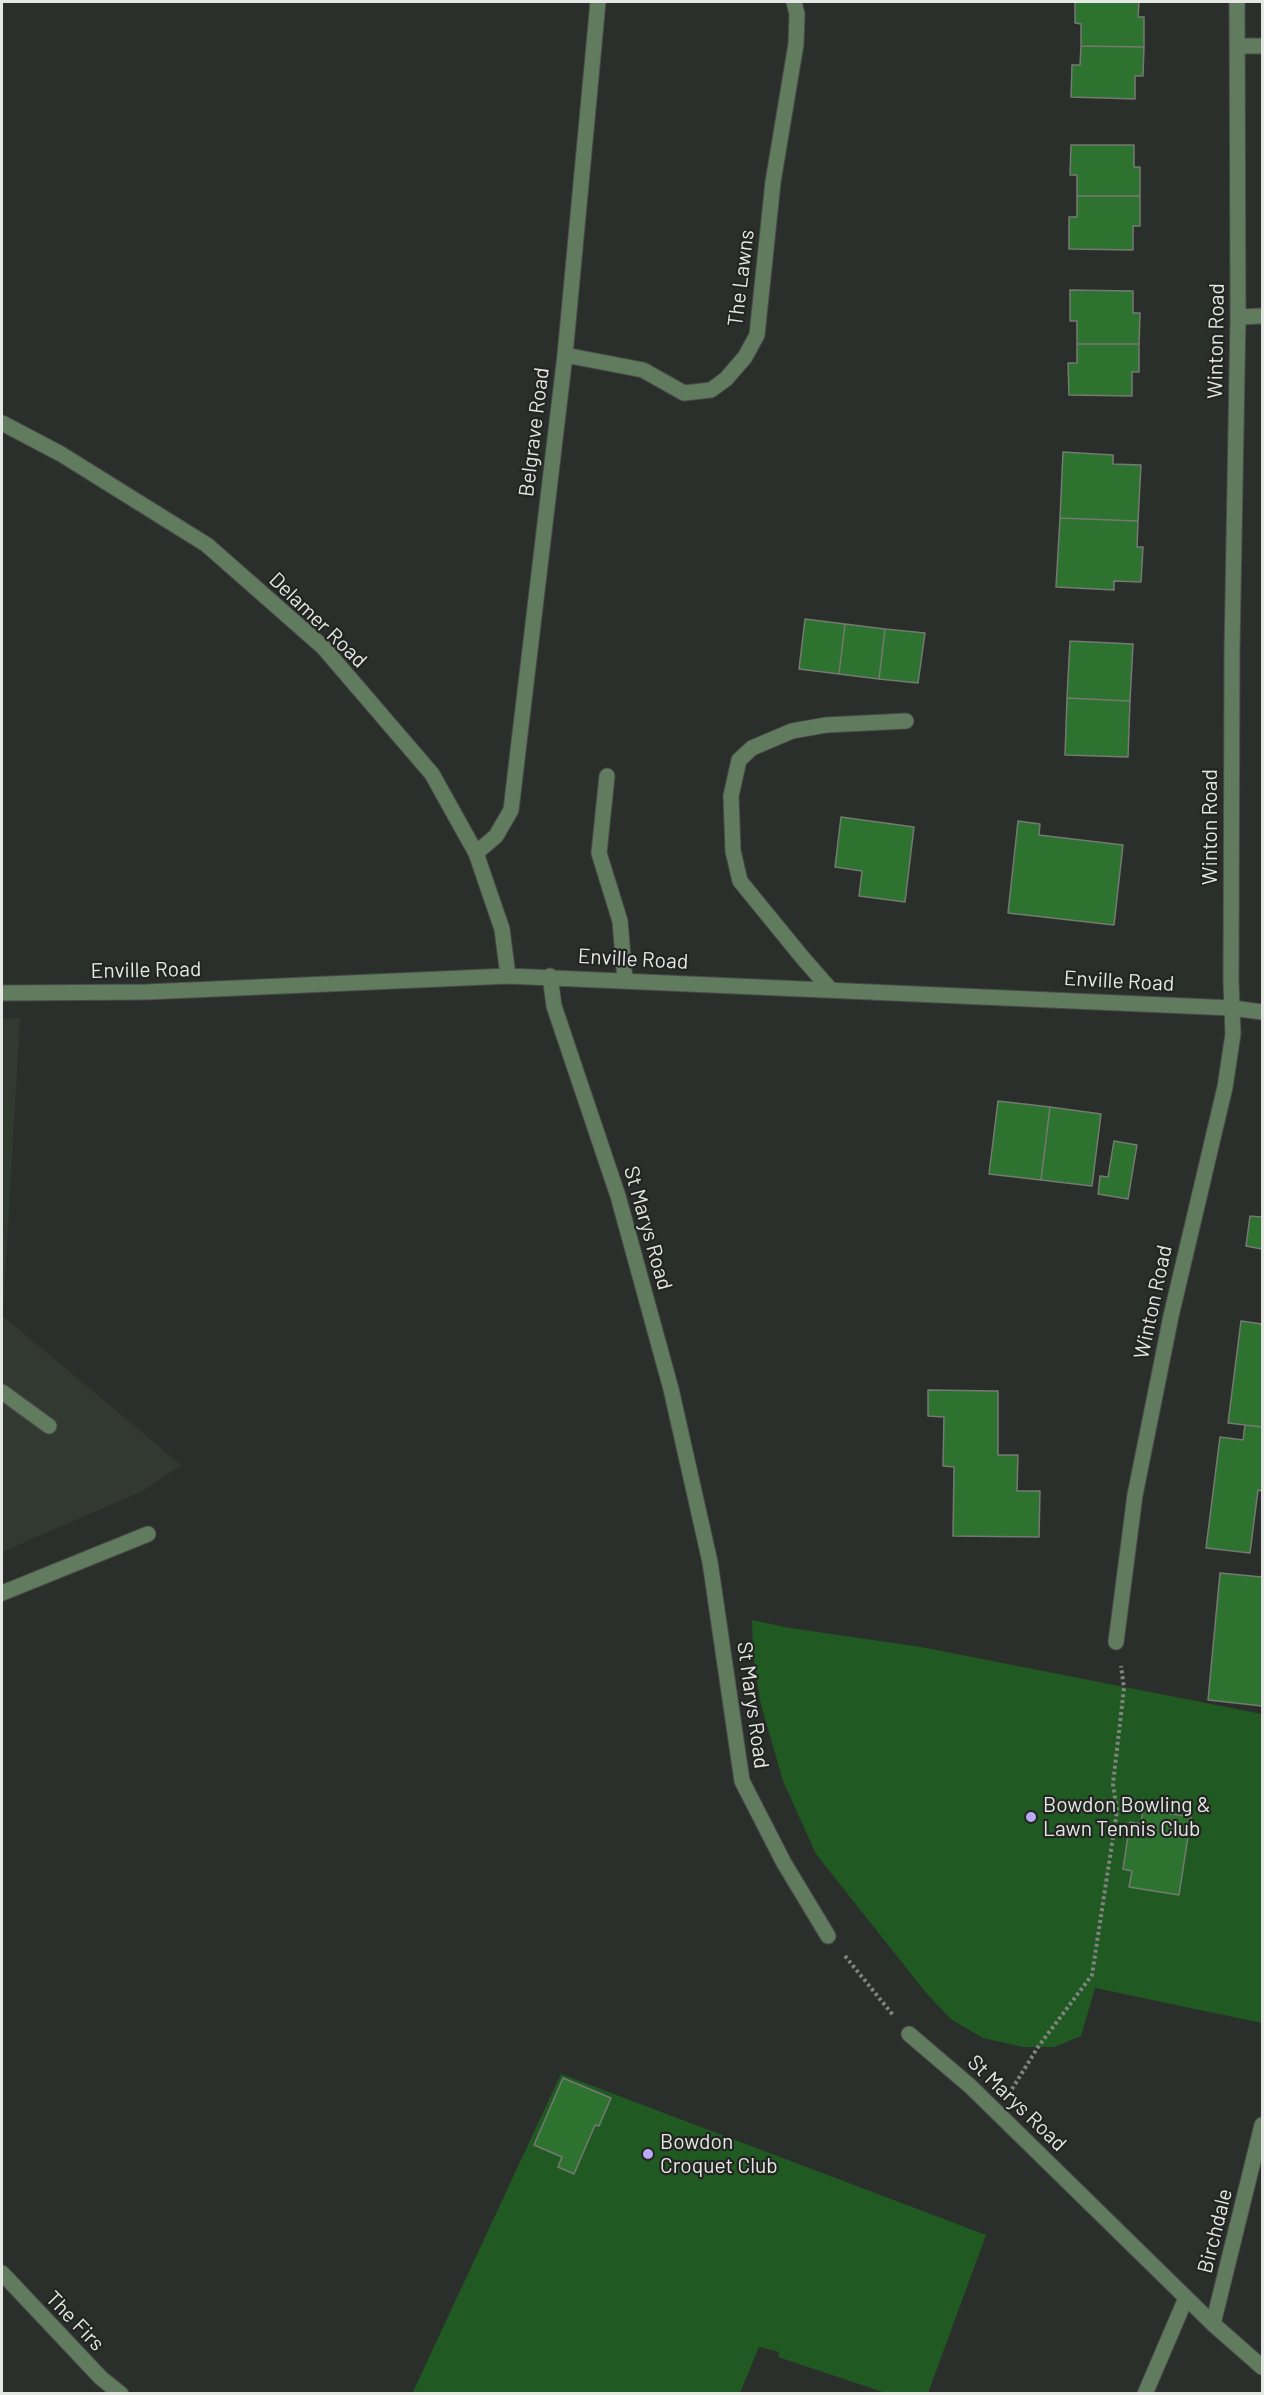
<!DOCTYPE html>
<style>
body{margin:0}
#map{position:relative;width:1264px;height:2395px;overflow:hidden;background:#2b2f2b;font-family:Barlow,sans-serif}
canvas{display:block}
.frame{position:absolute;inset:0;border:3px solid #e4e7e4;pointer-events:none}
</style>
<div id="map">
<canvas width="1264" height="2395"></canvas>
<div class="frame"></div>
</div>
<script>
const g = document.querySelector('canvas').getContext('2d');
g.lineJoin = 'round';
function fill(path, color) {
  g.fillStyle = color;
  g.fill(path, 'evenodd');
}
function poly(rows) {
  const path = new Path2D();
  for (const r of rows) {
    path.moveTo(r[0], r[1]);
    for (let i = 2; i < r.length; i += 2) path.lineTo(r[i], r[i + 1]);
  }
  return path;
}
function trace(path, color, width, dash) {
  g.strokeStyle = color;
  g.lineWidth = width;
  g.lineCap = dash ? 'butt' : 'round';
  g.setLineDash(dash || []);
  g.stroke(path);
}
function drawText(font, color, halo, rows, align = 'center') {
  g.font = font + ' Barlow,sans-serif';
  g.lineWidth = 4.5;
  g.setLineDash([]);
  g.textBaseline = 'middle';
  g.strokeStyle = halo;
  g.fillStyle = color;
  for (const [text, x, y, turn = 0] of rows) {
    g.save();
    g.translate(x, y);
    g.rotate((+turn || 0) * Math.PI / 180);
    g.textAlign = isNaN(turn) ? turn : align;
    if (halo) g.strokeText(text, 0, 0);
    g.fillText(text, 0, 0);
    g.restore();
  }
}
const built = poly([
 [20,1018,3,1316,181,1465,143,1491,2,1552,2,1019]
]);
const green = poly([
 [752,1620,790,1628,921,1647,1262,1714,1262,2023,1095,1988,1081,2036,1055,2047,1023,2047,983,2038,952,2020,927,1994,816,1854,783,1781,760,1701,753,1653],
 [561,2074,986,2235,928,2393,886,2393,778,2357,779,2352,759,2347,740,2393,412,2394]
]);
const building = poly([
 [1075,2,1139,2,1138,17,1144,17,1144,47,1081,46,1081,24,1075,23,1075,2],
 [1081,46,1144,47,1143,76,1135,76,1135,99,1071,97,1072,65,1080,65,1081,46],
 [1071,145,1134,145,1134,167,1140,167,1140,196,1077,196,1077,175,1070,175,1071,145],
 [1077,196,1140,196,1140,226,1133,226,1133,250,1069,249,1069,217,1077,217,1077,196],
 [1070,290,1133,291,1133,313,1140,313,1139,344,1077,344,1077,321,1070,321,1070,290],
 [1077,344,1139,344,1139,372,1132,372,1132,396,1069,395,1068,363,1077,363,1077,344],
 [1063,452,1113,455,1113,464,1141,465,1138,521,1060,518,1063,452],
 [1060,518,1138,521,1137,547,1143,547,1141,582,1114,581,1114,590,1056,587,1060,518],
 [805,619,845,624,839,674,799,669,805,619],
 [845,624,885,629,879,679,839,674,845,624],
 [885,629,925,633,918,683,879,679,885,629],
 [1070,641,1133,644,1130,701,1067,698,1070,641],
 [1067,698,1130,701,1128,757,1065,755,1067,698],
 [841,817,914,827,905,902,859,896,862,871,835,867,841,817],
 [1018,821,1040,824,1039,835,1123,845,1114,925,1008,913,1018,821],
 [998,1101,1050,1107,1041,1180,989,1174,998,1101],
 [1050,1107,1101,1114,1092,1186,1041,1180,1050,1107],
 [1114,1141,1137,1145,1128,1199,1098,1194,1100,1176,1108,1177,1114,1141],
 [1250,1216,1262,1217,1262,1249,1246,1246,1250,1216],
 [1241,1321,1262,1324,1262,1427,1228,1423,1241,1321],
 [928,1390,998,1391,998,1455,1018,1455,1017,1491,1040,1491,1039,1537,953,1536,954,1467,943,1466,944,1417,928,1416,928,1390],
 [1245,1425,1262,1427,1262,1491,1258,1490,1250,1553,1206,1548,1220,1437,1243,1440,1245,1425],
 [1220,1573,1262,1577,1262,1706,1208,1700,1220,1573],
 [1143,1809,1191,1817,1179,1895,1129,1887,1132,1871,1123,1869,1130,1822,1141,1824,1143,1809],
 [563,2078,611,2098,599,2126,595,2125,574,2174,558,2167,562,2157,534,2145,563,2078]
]);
const path = poly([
 [845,1956,893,2015],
 [1012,2089,1038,2047,1092,1975,1117,1811,1113,1784,1124,1688,1121,1666]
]);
const minor = poly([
 [1237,46,1262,46],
 [1238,317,1262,316],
 [565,355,643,370,684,393,711,390,726,379,745,357,757,335,773,182,796,44,797,14,794,2],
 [2,423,61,454,207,545,323,647,432,774,476,853,502,929,508,976],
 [607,776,599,853,620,921,625,980],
 [476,853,496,836,511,810,565,355,598,2],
 [550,976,554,1006,618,1196,671,1389,710,1562,742,1781,784,1863,828,1936],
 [830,989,802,957,740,881,733,851,731,796,739,760,752,748,792,731,826,725,906,721],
 [2,993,147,992,508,976,1232,1008,1262,1012],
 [2,1392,49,1426],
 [2,1593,148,1534],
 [1116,1642,1135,1495,1171,1316,1225,1087,1233,1034,1231,981,1232,650,1238,317,1237,2],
 [909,2034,970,2086,1213,2324,1262,2367],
 [2,2273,101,2378,121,2394],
 [1213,2324,1262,2125],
 [1145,2394,1186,2298]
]);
const markers = [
 [1031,1817,6,"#baaaf6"],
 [648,2154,6,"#baaaf6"]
];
const streetNames = [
 ["The Lawns",741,278,-83],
 ["Winton Road",1216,341,-89],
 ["Belgrave Road",534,432,-83],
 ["Delamer Road",318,620,44],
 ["Winton Road",1210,827,-90],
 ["Enville Road",633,959,3],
 ["Enville Road",146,970,-1],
 ["Enville Road",1119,981,3],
 ["St Marys Road",648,1228,74],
 ["Winton Road",1153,1302,-78],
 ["St Marys Road",753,1705,82],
 ["St Marys Road",1017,2103,44],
 ["Birchdale",1215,2231,-76],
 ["The Firs",75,2321,46]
];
const poiNames = [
 ["Bowdon Bowling &",1043,1805],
 ["Lawn Tennis Club",1043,1829],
 ["Bowdon",660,2142],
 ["Croquet Club",660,2166]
];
fill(built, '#313930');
fill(green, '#205921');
fill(building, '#2e722f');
trace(building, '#757974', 1.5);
trace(minor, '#494c49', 17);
trace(path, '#808480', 4, [3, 3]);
trace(minor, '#607b5e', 15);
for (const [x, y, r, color] of markers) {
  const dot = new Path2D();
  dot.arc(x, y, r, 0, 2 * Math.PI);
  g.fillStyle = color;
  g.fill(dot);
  trace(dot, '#222521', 2);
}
drawText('21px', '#e4e7e4', '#222521', streetNames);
drawText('21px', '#e4e7e4', '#222521', poiNames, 'left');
</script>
